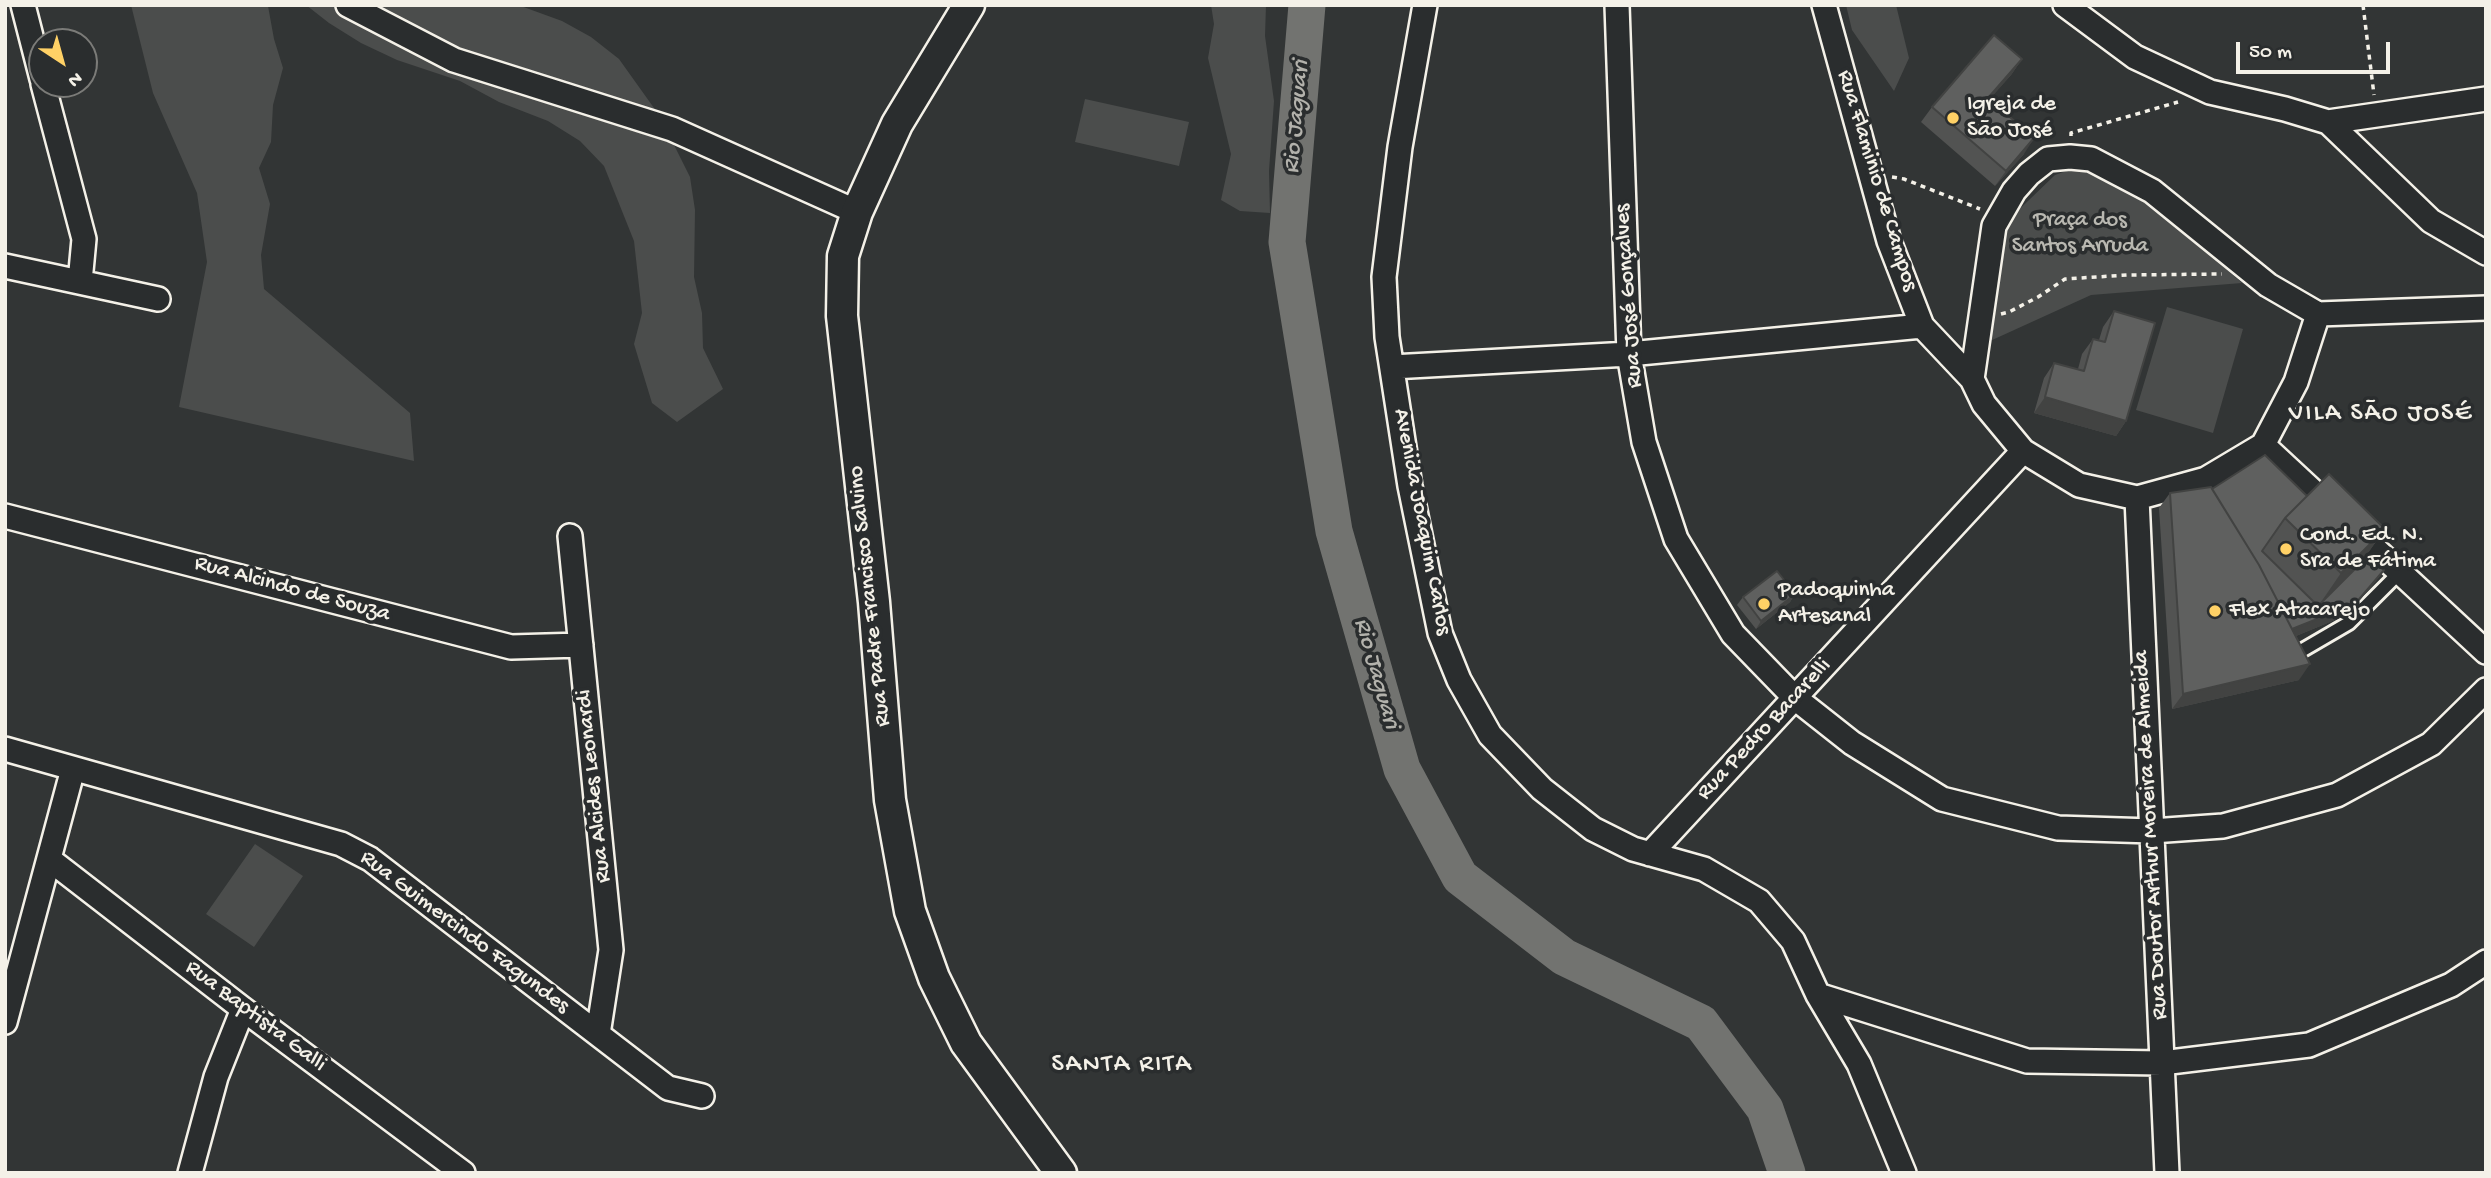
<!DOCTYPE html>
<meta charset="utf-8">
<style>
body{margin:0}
#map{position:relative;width:2491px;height:1178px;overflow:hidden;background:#323535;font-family:"Gochi Hand",sans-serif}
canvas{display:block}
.frame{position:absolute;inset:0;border:7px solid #f4f1e8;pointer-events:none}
.north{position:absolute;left:28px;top:28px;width:70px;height:70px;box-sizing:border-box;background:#2a2d2e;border:2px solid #7b7b78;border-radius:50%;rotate:144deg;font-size:19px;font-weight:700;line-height:28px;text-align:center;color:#f4f1e8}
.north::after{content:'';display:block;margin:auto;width:24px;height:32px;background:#ffd166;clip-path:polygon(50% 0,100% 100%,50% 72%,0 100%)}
.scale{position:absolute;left:2236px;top:42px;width:154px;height:32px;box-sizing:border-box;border:4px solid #f4f1e8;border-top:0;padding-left:9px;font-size:21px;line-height:24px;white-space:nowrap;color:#f4f1e8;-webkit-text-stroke:5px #2a2d2e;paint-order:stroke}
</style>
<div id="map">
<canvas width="2491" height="1178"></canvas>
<div class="frame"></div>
<div class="north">N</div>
<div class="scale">50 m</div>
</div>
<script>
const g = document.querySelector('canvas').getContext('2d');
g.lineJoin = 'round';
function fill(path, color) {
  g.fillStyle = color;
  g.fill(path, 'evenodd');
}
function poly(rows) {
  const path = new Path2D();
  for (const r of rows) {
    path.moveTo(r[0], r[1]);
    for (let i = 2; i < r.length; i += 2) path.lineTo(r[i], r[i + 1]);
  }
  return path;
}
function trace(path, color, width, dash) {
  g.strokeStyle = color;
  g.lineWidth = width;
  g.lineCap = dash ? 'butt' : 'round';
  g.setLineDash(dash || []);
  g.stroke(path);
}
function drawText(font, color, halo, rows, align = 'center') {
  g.font = font + ' "Gochi Hand",sans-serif';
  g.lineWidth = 7;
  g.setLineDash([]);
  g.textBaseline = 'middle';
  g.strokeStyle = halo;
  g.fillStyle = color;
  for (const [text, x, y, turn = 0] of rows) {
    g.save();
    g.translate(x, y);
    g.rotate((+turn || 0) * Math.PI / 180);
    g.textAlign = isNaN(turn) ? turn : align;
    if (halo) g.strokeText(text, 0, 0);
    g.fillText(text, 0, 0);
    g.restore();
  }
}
const green = poly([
 [131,5,268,6,274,39,283,68,273,105,271,142,259,168,270,204,261,255,264,289,410,413,414,461,179,407,207,262,197,193,153,93],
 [306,5,518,5,562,21,591,37,619,59,659,115,690,177,695,210,694,277,702,313,703,348,723,389,677,422,652,403,634,344,642,313,634,241,604,166,580,141,548,121,499,102,460,81,397,60,361,43,329,23],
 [1211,5,1266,5,1265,36,1274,101,1269,171,1270,213,1240,211,1221,200,1231,154,1208,58,1214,24],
 [1846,5,1896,5,1909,58,1894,91,1852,30],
 [1085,99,1189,122,1179,166,1075,142],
 [2085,169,2123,187,2165,216,2242,283,2091,295,1990,341,1993,294,2003,225,2055,175,2069,170],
 [2167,307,2243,329,2213,433,2136,410],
 [255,844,303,876,254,947,206,914]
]);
const river = poly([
 [1307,5,1287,242,1334,531,1402,769,1460,877,1564,957,1701,1023,1765,1109,1787,1173]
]);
const path = poly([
 [2363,5,2374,95],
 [2071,136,2071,133,2178,102],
 [1892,177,1904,179,1980,209],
 [2001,314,2009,312,2038,297,2065,279,2127,275,2222,274]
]);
const service = poly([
 [2289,658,2349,623,2400,572]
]);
const minor = poly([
 [23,5,42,79],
 [348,5,454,60,672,129,857,212],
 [1425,5,1400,147,1384,277,1387,337,1410,486,1440,633,1459,680,1490,735,1542,789,1593,829,1633,849,1704,869,1759,901,1793,941,1818,995,1859,1064,1904,1173],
 [1617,5,1629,354,1644,442,1676,539,1733,634,1795,698,1852,743,1942,799,2058,828,2152,831,2223,826,2337,795,2431,744,2486,690],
 [1824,5,1889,241,1922,326,1972,379,1984,404,2023,451,2079,485,2137,498,2206,479,2263,445,2296,382,2318,314],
 [2065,5,2135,57,2210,92,2285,109,2328,122,2486,99],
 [43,84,84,239,80,282],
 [2328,122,2431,221,2486,253],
 [5,266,158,299],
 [2318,314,2486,308],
 [1392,367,1629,354,1922,326],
 [1972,379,1994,226,2014,191,2029,174,2048,159,2070,157,2091,159,2152,191,2268,285,2318,314],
 [2263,445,2486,652],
 [2137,498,2167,1173],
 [5,516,511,647,581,645],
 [570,536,611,950,598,1034],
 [5,749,341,844,370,859,668,1088,702,1096],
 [1650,854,2023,451],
 [49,859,243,1009,463,1173],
 [1818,995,2027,1061,2162,1063,2309,1045,2451,985,2486,962],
 [5,1022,73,769],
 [190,1173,216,1077,243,1009]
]);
const tertiary = poly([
 [969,5,897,124,857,212,843,256,842,316,874,602,890,800,910,911,934,978,966,1043,1061,1173]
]);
const wall = poly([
 [2022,59,2011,75,1989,99,2024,154,1995,186,1921,122,1932,107],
 [2114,311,2126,421,2116,436,2034,413,2044,378,2054,363,2078,369,2082,354,2093,339,2099,340,2103,327],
 [2212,489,2307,496,2385,529,2367,554,2376,581,2347,615,2296,636,2299,680,2172,709,2159,508,2170,493],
 [1795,594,1790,602,1756,629,1737,605,1743,597]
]);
const shadedWall = poly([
 [2022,59,2011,75,1977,114,1988,98],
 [2034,138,2024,154,1995,186,2006,171],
 [2045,397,2126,421,2116,436,2034,413],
 [2385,529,2353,574,2310,618,2341,573],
 [2384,570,2376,581,2347,615,2281,642,2289,630],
 [1795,594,1790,602,1756,629,1761,621],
 [2310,664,2299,680,2172,709,2183,694]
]);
const building = poly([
 [1994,35,2022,59,1988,98,2034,138,2006,171,1932,107,1994,35],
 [2114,311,2155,323,2126,421,2045,397,2054,363,2084,371,2093,339,2105,342,2114,311],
 [2265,455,2307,496,2285,518,2262,551,2318,606,2362,562,2367,554,2384,570,2355,604,2292,629,2259,565,2212,489,2265,455],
 [2329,474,2385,529,2341,573,2285,518,2329,474],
 [2211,487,2259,565,2310,664,2183,694,2170,493,2211,487],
 [1777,571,1795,594,1761,621,1743,597,1777,571]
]);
const markers = [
 [1953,118,7,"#ffd166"],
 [2286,549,7,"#ffd166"],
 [1764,604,7,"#ffd166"],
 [2215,611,7,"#ffd166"]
];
const poiNames = [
 ["Igreja de",1967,105],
 ["São José",1967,131],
 ["Cond. Ed. N.",2300,536],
 ["Sra de Fátima",2300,562],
 ["Padoquinha",1778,591],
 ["Artesanal",1778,617],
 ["Flex Atacarejo",2229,611]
];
const streetNames = [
 ["Rua Flaminio de Campos",1876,181,73],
 ["Rua José Gonçalves",1630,296,-94],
 ["Avenida Joaquim Carlos",1421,522,79],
 ["Rua Alcindo de Souza",292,590,15],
 ["Rua Padre Francisco Salvino",871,596,-96],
 ["Rua Pedro Bacarelli",1765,730,-47],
 ["Rua Alcides Leonardi",595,786,-96],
 ["Rua Doutor Arthur Moreira de Almeida",2152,835,-93],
 ["Rua Guimercindo Fagundes",464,933,37],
 ["Rua Baptista Galli",255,1017,37]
];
const parkNames = [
 ["Praça dos",2080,221],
 ["Santos Arruda",2080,247]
];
const waterNames = [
 ["Rio Jaguari",1298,117,-85],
 ["Rio Jaguari",1375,674,74]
];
const quarterNames = [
 ["VILA SÃO JOSÉ",2381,415],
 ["SANTA RITA",1122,1066]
];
fill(green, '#4b4d4c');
trace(river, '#727370', 37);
trace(service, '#f4f1e8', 18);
trace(minor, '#f4f1e8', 28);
trace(tertiary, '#f4f1e8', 35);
trace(path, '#f4f1e8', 3.5, [5, 5]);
trace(service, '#2a2d2e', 12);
trace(minor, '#2a2d2e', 23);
trace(tertiary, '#2a2d2e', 30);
fill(wall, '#525352');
fill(shadedWall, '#424342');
fill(building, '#5f605f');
trace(building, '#424342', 2);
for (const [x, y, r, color] of markers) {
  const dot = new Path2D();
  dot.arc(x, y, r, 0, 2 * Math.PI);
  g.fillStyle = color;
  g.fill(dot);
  trace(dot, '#2a2d2e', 2.5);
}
drawText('23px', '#f4f1e8', '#2a2d2e', poiNames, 'left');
drawText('23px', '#f4f1e8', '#2a2d2e', streetNames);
drawText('23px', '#b9b8b1', '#2a2d2e', parkNames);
drawText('italic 24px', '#b3b2ac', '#2a2d2e', waterNames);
g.letterSpacing = '2px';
drawText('26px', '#f4f1e8', '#2a2d2e', quarterNames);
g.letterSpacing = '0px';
</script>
